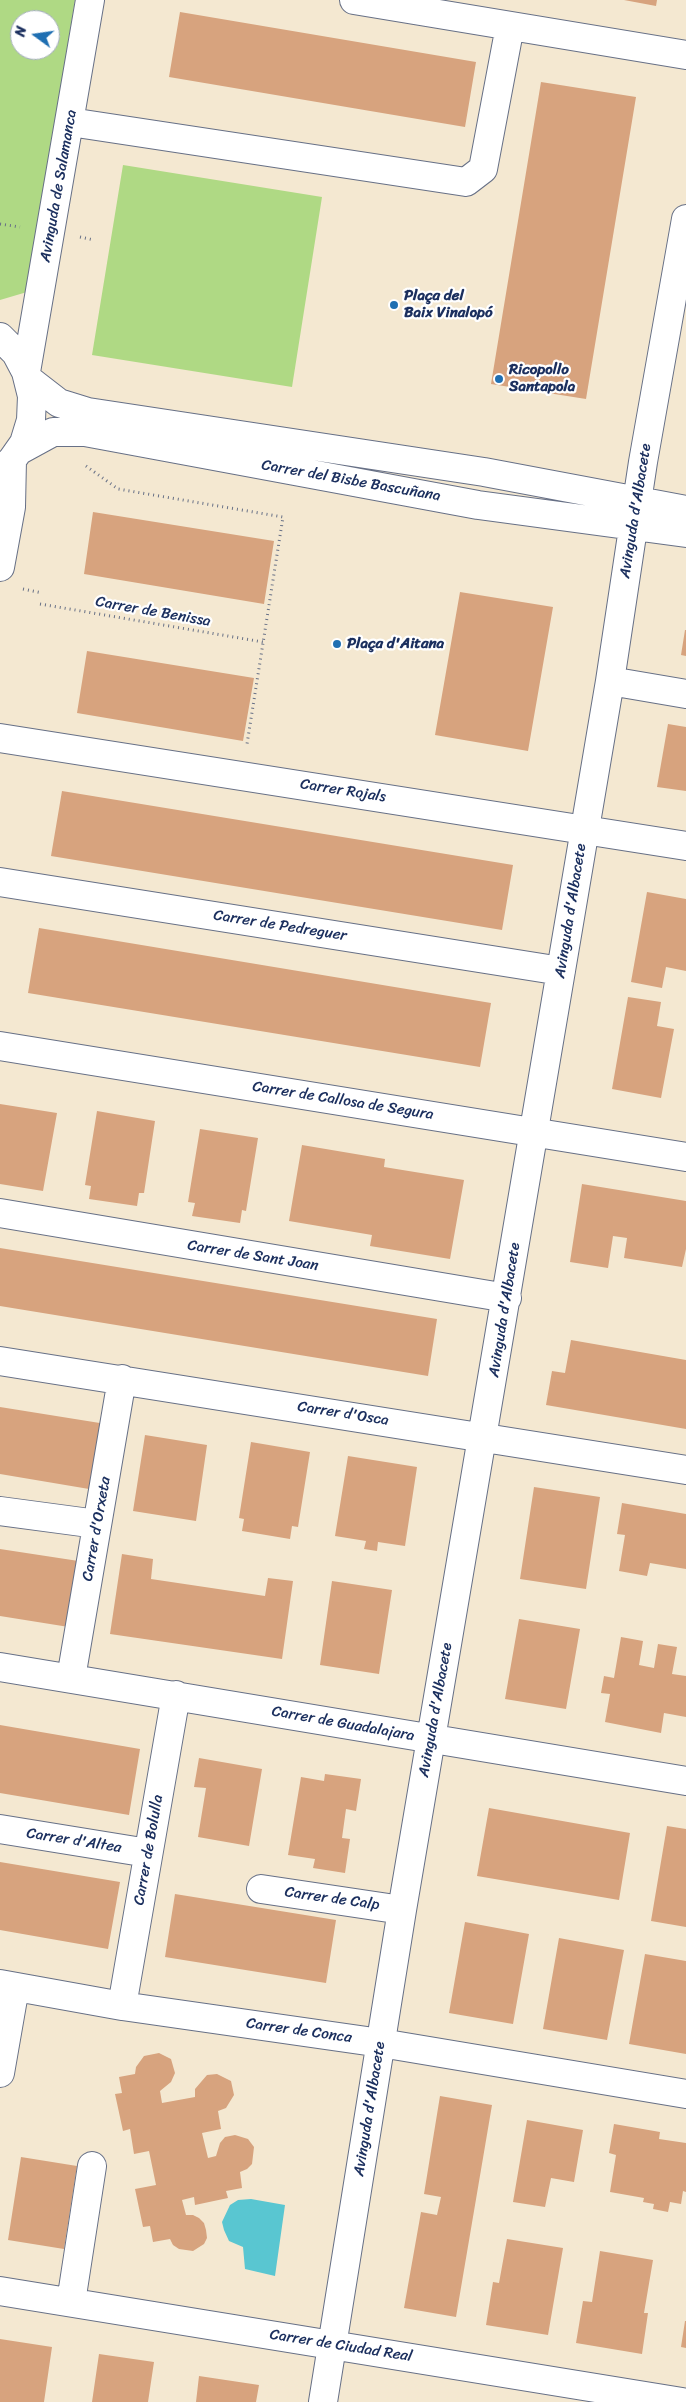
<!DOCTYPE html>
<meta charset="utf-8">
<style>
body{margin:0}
#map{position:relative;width:686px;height:2402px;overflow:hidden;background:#f4e8d1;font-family:Sriracha,sans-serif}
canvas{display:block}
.north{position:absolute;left:10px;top:10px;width:50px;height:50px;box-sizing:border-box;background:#fff;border:1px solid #a4acbf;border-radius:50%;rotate:284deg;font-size:14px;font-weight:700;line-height:20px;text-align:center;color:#1b2f5e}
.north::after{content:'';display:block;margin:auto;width:18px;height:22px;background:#1f6fb2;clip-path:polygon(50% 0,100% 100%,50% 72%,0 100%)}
</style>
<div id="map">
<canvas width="686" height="2402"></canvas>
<div class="north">N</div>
</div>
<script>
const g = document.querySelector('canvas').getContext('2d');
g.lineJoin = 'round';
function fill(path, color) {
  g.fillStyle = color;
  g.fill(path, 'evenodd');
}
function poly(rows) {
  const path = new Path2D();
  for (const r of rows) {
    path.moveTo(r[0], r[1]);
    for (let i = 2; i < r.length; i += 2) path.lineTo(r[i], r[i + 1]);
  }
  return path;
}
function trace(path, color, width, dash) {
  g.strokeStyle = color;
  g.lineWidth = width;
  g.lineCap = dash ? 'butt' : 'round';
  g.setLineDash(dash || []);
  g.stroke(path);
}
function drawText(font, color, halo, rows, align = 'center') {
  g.font = font + ' Sriracha,sans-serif';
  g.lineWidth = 4.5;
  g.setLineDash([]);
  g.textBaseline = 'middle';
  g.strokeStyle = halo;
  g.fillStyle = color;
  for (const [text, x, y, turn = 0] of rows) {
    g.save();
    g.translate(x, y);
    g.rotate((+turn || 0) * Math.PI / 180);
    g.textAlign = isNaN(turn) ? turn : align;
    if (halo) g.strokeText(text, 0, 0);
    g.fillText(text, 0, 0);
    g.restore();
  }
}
const green = poly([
 [0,0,75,0,27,292,0,300],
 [20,20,50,20,50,50,20,50],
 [123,165,322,197,292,387,92,355]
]);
const water = poly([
 [251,2199,285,2205,275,2276,245,2269,243,2247,229,2241,224,2230,222,2222,230,2205,238,2200]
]);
const building = poly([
 [624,0,657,0,656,6],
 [180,12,476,62,465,127,169,77],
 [541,82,636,97,586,399,491,384],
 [93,512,274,541,264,604,84,574],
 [460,592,553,607,528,751,435,735],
 [685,630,686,630,686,656,681,655],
 [87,651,254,678,243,741,77,713],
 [668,724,686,727,686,791,657,787],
 [62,791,513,865,502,930,51,856],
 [647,892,686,899,686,971,666,967,662,988,631,982],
 [39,928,491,1003,480,1067,28,993],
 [628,997,661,1002,657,1026,674,1029,661,1098,612,1089],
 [0,1104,57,1113,43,1191,0,1184],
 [97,1111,155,1121,144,1193,139,1193,137,1206,89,1199,91,1186,85,1185],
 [200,1129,258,1138,246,1211,242,1210,240,1223,192,1216,195,1203,188,1202],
 [302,1145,385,1159,384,1167,464,1180,450,1259,370,1246,372,1235,289,1221],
 [582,1184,686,1201,686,1249,682,1267,624,1258,627,1238,613,1236,608,1268,570,1262],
 [0,1248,437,1319,428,1376,0,1306],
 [571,1340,686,1360,686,1429,546,1405,552,1371,565,1373],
 [0,1407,106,1424,95,1490,0,1474],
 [145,1435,207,1445,196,1521,133,1511],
 [251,1442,310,1452,298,1527,292,1526,290,1539,242,1531,244,1519,239,1518],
 [348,1456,417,1467,405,1546,378,1542,377,1551,364,1549,366,1541,335,1536],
 [534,1487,600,1497,586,1589,520,1579],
 [622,1503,686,1514,686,1569,650,1563,647,1576,619,1571,625,1535,617,1534],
 [0,1549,85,1562,75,1628,0,1616],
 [122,1554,153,1559,151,1579,265,1596,268,1578,293,1581,282,1659,110,1634],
 [332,1581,392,1590,379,1674,320,1665],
 [519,1619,580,1629,566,1709,505,1699],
 [621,1637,643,1641,639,1665,654,1668,658,1644,677,1647,672,1674,686,1676,686,1717,664,1713,661,1733,605,1722,610,1694,601,1693,604,1676,614,1678],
 [0,1725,140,1749,129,1815,0,1793],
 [199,1758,262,1769,249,1846,198,1837,206,1788,194,1787],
 [325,1774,361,1779,356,1811,346,1809,342,1838,350,1839,345,1873,313,1868,315,1859,288,1855,301,1777,324,1781],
 [489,1808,630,1833,619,1900,477,1876],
 [667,1826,686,1829,686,1927,651,1921],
 [0,1862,120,1882,108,1949,0,1930],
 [175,1894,336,1920,326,1983,165,1957],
 [465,1922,529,1934,513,2024,449,2013],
 [559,1938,624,1950,607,2040,543,2029],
 [645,1954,686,1961,686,2054,629,2044],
 [159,2053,171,2059,175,2073,171,2082,160,2091,162,2103,195,2097,195,2089,207,2075,217,2074,231,2081,234,2095,226,2108,218,2111,221,2129,202,2133,208,2158,216,2156,220,2143,225,2137,235,2135,248,2139,254,2147,252,2164,247,2169,240,2172,242,2188,226,2191,228,2198,195,2205,194,2197,182,2200,186,2215,193,2215,199,2218,204,2223,206,2230,207,2238,204,2244,193,2251,179,2249,173,2245,170,2239,153,2242,150,2226,143,2227,135,2189,156,2185,149,2151,134,2154,130,2129,123,2131,115,2094,122,2093,119,2077,135,2074,136,2067,144,2056],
 [440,2096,492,2105,456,2317,404,2308,421,2212,437,2215,441,2197,424,2194],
 [527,2120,583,2130,574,2182,551,2178,545,2207,513,2202],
 [614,2124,660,2132,659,2139,686,2143,686,2192,683,2191,681,2204,670,2202,668,2212,653,2209,654,2204,643,2202,644,2198,610,2192,616,2155,609,2153],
 [21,2157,77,2166,64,2249,8,2240],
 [507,2239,563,2248,548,2335,486,2325,493,2282,499,2283],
 [600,2251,653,2260,644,2313,648,2313,642,2354,576,2343,583,2301,592,2302],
 [685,2321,686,2321,686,2348,681,2347],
 [0,2339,52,2347,44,2402,0,2402],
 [99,2354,154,2362,148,2402,92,2402],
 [199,2376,259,2385,256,2402,196,2402]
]);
const path = poly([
 [0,224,20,227],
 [80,237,94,240],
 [86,466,118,489,283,517,247,744],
 [23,589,42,593],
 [40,604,263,642]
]);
const minor = poly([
 [354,0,686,55],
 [70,122,466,182,483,169,510,26],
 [0,337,16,353,26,372,32,396,31,420,24,443,12,460,0,472],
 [26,372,90,0],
 [28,379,59,403,88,412,484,472,686,510],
 [20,450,53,432,85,432,478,505,686,533],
 [0,567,11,507,12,460],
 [610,681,686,694],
 [0,738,686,846],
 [0,882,561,971],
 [0,1046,686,1157],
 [0,1213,507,1298],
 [0,1361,686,1470],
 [0,1511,97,1524],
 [0,1667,686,1781],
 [71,1678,122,1379],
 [0,1829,148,1853],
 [261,1889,402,1910],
 [0,1984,122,2006,381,2043,686,2094],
 [122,2006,176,1695],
 [0,2073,15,1987],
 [0,2291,682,2402],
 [71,2302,92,2166],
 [323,2402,402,1910,610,681,643,462,686,219]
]);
const markers = [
 [394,305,5,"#1f6fb2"],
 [499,379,5,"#1f6fb2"],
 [337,644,5,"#1f6fb2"]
];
const streetNames = [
 ["Avinguda de Salamanca",59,186,-80],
 ["Carrer del Bisbe Bascuñana",351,481,10],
 ["Avinguda d'Albacete",636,511,-81],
 ["Carrer de Benissa",153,612,10],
 ["Carrer Rojals",343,791,9],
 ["Avinguda d'Albacete",571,911,-81],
 ["Carrer de Pedreguer",280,926,9],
 ["Carrer de Callosa de Segura",343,1101,9],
 ["Carrer de Sant Joan",253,1256,9],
 ["Avinguda d'Albacete",505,1310,-81],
 ["Carrer d'Osca",343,1414,9],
 ["Carrer d'Orxeta",97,1529,-80],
 ["Avinguda d'Albacete",436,1710,-80],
 ["Carrer de Guadalajara",343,1724,10],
 ["Carrer d'Altea",74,1841,9],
 ["Carrer de Bolulla",149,1850,-80],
 ["Carrer de Calp",332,1899,8],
 ["Carrer de Conca",299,2031,8],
 ["Avinguda d'Albacete",370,2109,-81],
 ["Carrer de Ciudad Real",341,2346,9]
];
const poiNames = [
 ["Plaça del",404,296],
 ["Baix Vinalopó",404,313],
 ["Ricopollo",509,370],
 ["Santapola",509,387],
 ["Plaça d'Aitana",347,644]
];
fill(green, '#afd984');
fill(water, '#59c6d1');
fill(building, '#d7a37e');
trace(minor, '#677086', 30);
trace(path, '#677086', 3, [1, 4]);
trace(minor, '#fff', 28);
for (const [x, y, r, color] of markers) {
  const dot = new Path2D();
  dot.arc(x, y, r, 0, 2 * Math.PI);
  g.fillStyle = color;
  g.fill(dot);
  trace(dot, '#fff', 2);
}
drawText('15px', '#1b2f5e', '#fff', streetNames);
drawText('bold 15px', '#1b2f5e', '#fff', poiNames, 'left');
</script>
